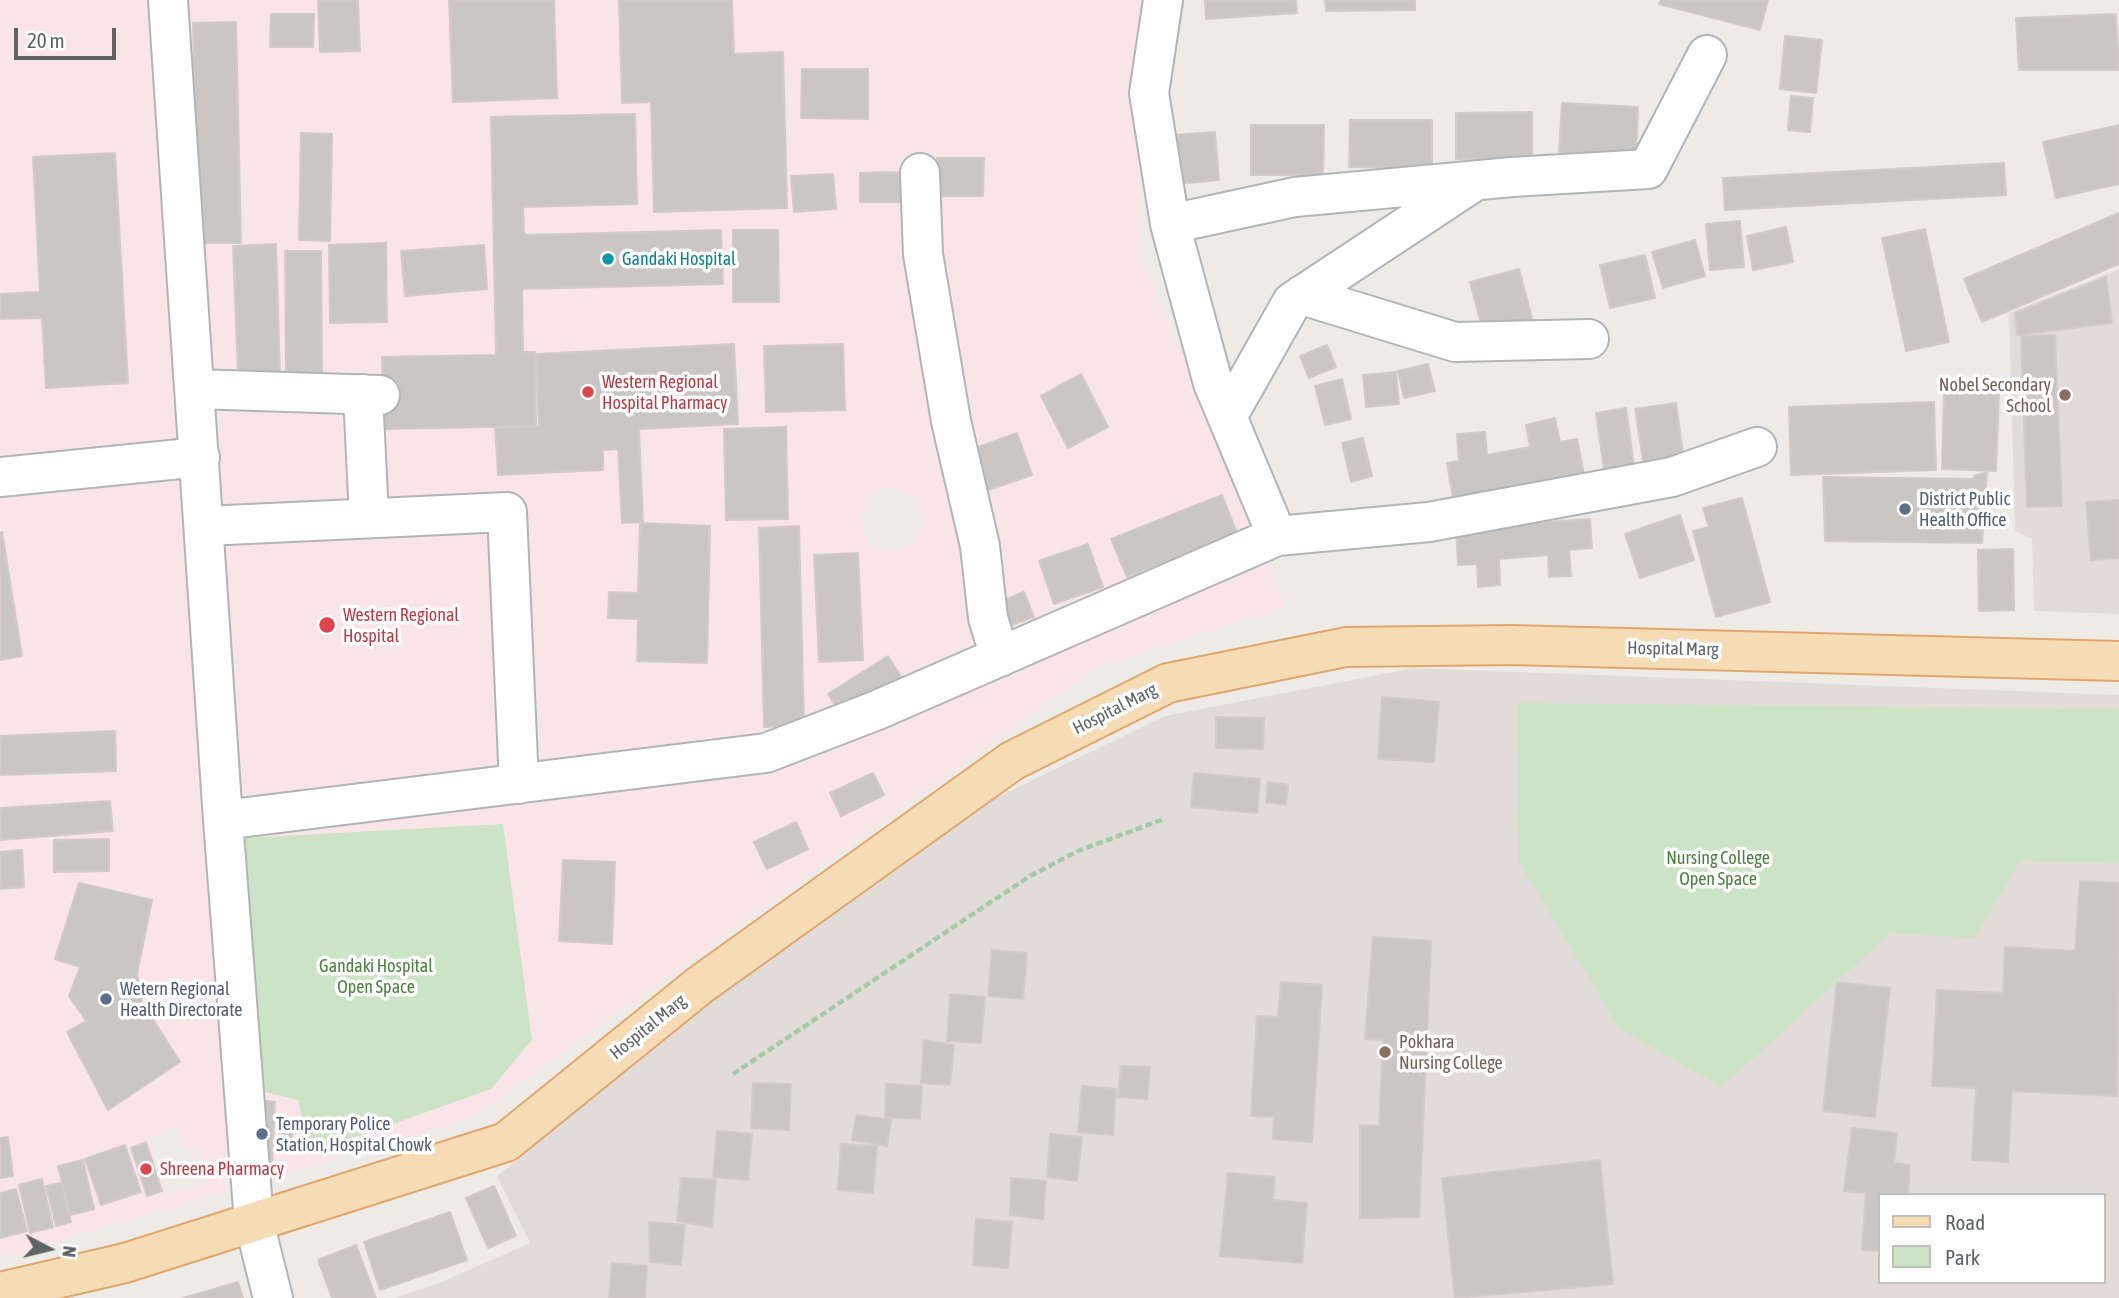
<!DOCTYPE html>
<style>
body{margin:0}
#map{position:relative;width:2119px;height:1298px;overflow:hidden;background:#eeebe7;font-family:"Asap Condensed",sans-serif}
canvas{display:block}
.legend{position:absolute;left:1878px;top:1193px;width:228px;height:91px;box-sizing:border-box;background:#fff;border:2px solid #bfc1c1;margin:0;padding:9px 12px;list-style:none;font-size:21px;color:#5e6365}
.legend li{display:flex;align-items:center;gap:14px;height:35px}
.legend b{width:35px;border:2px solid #bfc1c1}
.north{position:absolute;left:14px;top:1214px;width:70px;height:70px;-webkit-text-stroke:5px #fff;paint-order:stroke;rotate:97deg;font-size:19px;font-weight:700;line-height:28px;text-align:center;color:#5e6365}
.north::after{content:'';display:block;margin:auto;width:24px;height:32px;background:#5e6365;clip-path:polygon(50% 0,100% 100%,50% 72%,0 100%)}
.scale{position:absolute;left:14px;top:28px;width:102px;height:32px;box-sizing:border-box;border:4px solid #5e6365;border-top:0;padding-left:9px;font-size:21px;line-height:24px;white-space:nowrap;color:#5e6365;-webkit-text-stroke:5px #fff;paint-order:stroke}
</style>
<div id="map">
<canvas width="2119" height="1298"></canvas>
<ul class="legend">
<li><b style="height:9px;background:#f6dcb4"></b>Road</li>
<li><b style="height:19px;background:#cde3c6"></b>Park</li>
</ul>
<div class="north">N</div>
<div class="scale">20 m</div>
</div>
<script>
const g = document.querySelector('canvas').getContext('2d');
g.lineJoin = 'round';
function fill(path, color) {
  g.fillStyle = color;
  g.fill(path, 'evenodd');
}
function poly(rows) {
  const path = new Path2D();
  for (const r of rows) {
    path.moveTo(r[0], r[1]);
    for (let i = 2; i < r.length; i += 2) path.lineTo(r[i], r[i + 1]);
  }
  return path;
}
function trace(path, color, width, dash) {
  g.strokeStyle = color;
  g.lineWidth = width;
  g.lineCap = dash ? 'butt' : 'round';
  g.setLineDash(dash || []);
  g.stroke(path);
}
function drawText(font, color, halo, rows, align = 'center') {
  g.font = font + ' "Asap Condensed",sans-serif';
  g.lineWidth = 7;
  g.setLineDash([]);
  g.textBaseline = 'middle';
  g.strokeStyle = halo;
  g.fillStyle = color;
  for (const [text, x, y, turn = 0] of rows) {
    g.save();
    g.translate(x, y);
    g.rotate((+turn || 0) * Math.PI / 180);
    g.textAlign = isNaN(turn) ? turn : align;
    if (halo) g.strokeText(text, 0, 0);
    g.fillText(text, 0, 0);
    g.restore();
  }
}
const education = poly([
 [2119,269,2119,614,2034,611,2032,539,2015,530,2009,313],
 [1414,668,2119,695,2119,1298,395,1298,437,1284,530,1243,497,1176,804,927,981,805,1165,716],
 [1879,1195,2103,1195,2103,1282,1879,1282]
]);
const medical = poly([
 [0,0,318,0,360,51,358,0,449,0,454,102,557,98,554,0,619,0,622,103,651,102,655,212,787,207,783,53,734,54,732,0,1152,0,1139,89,1140,257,1220,440,1285,607,1095,668,470,1119,0,1258,0,1238,27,1231,16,1189,0,1193,0,1178,13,1175,8,1137,0,1138,0,889,24,887,22,851,0,852,0,840,113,831,110,801,0,808,0,775,116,771,115,732,0,736,0,660,22,656,0,533],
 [314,15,313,47,271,47],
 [236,22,241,242,198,243,193,23],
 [802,69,868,70,868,119,802,118],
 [635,114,637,204,523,207,524,235,721,230,722,284,522,289,523,352,535,353,536,425,384,429,382,357,496,355,491,117],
 [301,134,332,134,330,241,299,240],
 [937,158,984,159,983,196,937,196],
 [860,173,902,173,860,201],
 [833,174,836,209,794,212,791,177],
 [733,230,778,230,778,302,733,302],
 [385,243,387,322,331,323,329,245],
 [276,245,280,376,234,246],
 [484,245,487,289,405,296,401,252],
 [843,344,844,410,766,411,764,346],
 [1081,375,1108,427,1068,448,1041,396],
 [539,426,639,429,643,522,622,523,618,449,603,450,603,470,498,475,496,428],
 [786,428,788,518,726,520],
 [1017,434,1032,475,980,493],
 [889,489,902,491,911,497,922,516,922,527,911,546,886,552,874,547,865,538,861,513,876,493],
 [1221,495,1236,533,1126,577,1112,539],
 [640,524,710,526,707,662,637,661,638,619,608,618,610,593,638,593],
 [799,527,804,725,764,727,759,528],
 [1088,544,1102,587,1054,604,1039,561],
 [1024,592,1033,617,998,630,990,606],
 [109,839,109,871,54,872,54,840],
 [563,860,615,863,611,944,559,941],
 [79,884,152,900,137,974,142,1002,108,1109,67,1033,86,1021,70,996,80,967,55,958],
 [524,984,532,1040,306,1154,300,1100],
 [252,1099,275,1102,272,1166,249,1166],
 [178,1128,187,1151,199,1147,211,1181,171,1195,150,1138],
 [146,1143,162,1191,147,1196,131,1148],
 [125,1145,141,1191,101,1205,85,1159],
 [82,1160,94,1209,70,1215,58,1166],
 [42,1180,53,1227,31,1232,19,1185],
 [61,1183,70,1222,56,1225,46,1187]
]);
const green = poly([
 [1518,703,2119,709,2119,863,2020,861,1974,938,1890,933,1722,1087,1619,1028,1519,862],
 [503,824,532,1040,491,1089,306,1155,299,1100,235,1085,225,839]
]);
const building = poly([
 [318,0,358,0,360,51,320,52,318,0],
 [449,0,554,0,557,98,453,102,449,0],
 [619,0,732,0,734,54,783,52,787,208,654,212,651,102,622,103,619,0],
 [1205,0,1296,0,1297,13,1206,19,1205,0],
 [1325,0,1415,0,1415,10,1326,11,1325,0],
 [1661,0,1768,0,1760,30,1659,4,1661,0],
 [271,14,314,14,313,47,270,47,271,14],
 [2116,14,2119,70,2019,70,2016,18,2116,14],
 [236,22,241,243,198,243,193,23,236,22],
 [1785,36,1822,40,1816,93,1780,89,1785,36],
 [802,69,868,69,868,119,801,118,802,69],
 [1791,96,1813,98,1810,132,1788,130,1791,96],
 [1562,103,1638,107,1636,156,1559,152,1562,103],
 [1532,112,1532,158,1456,159,1456,113,1532,112],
 [635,114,637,204,523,207,524,235,721,230,723,284,522,289,523,352,535,352,536,426,384,429,382,357,496,355,491,117,635,114],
 [1350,120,1432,120,1432,168,1349,167,1350,120],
 [1251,125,1324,125,1323,175,1251,175,1251,125],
 [2119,125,2119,184,2056,198,2043,142,2119,125],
 [1215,132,1219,180,1178,184,1173,135,1215,132],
 [301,133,332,134,330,241,299,240,301,133],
 [115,153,128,383,46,388,42,318,0,319,0,294,40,292,33,157,115,153],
 [937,158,984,158,983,196,937,196,937,158],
 [2004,163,2006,195,1725,210,1723,178,2004,163],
 [902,172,903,202,860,202,860,173,902,172],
 [833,174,836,209,794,212,791,176,833,174],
 [2119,213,2119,264,1982,322,1964,279,2119,213],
 [1740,221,1744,267,1710,270,1706,224,1740,221],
 [1786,227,1793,262,1753,270,1747,236,1786,227],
 [1925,229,1949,342,1906,351,1882,238,1925,229],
 [733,230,778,230,779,302,733,302,733,230],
 [1695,240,1705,276,1663,288,1652,252,1695,240],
 [386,243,387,322,330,323,329,245,386,243],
 [276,244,280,376,238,377,233,246,276,244],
 [484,245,487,289,405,296,401,251,484,245],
 [285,251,321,251,322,372,286,372,285,251],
 [1645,255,1655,298,1610,308,1600,265,1645,255],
 [1519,269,1533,322,1484,335,1470,282,1519,269],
 [2106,277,2112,323,2017,335,2015,313,2106,277],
 [2055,335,2062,506,2027,507,2021,336,2055,335],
 [734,344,738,424,639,429,643,522,622,523,618,449,603,450,603,470,498,475,495,428,539,426,536,354,734,344],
 [843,344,845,410,766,412,764,346,843,344],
 [1327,345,1336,367,1309,378,1300,356,1327,345],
 [1428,364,1435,391,1404,398,1398,371,1428,364],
 [1396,372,1399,404,1366,407,1363,375,1396,372],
 [1081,374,1108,427,1068,448,1041,396,1081,374],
 [1342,379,1351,419,1325,425,1315,386,1342,379],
 [1944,391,1999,392,1996,471,1942,469,1944,391],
 [1934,402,1936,470,1791,475,1789,407,1934,402],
 [1676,403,1684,460,1644,466,1635,409,1676,403],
 [1626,408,1635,474,1605,477,1596,413,1626,408],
 [1555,418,1560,442,1577,439,1584,475,1453,499,1447,463,1459,461,1457,434,1485,432,1487,455,1530,447,1526,425,1555,418],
 [786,427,788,519,726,520,724,429,786,427],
 [1017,433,1032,475,980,493,965,452,1017,433],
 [1363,438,1372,476,1351,482,1342,443,1363,438],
 [1987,472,1982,543,1825,541,1823,477,1974,479,1974,476,1987,472],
 [1222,495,1237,533,1127,577,1111,539,1222,495],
 [1742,498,1770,602,1716,617,1693,531,1709,527,1703,508,1742,498],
 [2119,500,2119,558,2091,560,2086,502,2119,500],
 [1680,515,1694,560,1640,578,1625,534,1680,515],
 [1590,519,1592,548,1569,550,1571,576,1549,577,1548,555,1499,559,1500,585,1478,587,1477,564,1458,565,1456,528,1590,519],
 [640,523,710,526,707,663,637,661,638,619,608,618,609,592,638,593,640,523],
 [799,526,804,726,764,727,759,528,799,526],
 [2,532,22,656,0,660,0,533,2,532],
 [1088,544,1103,587,1054,604,1039,561,1088,544],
 [2013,549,2014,610,1979,611,1978,550,2013,549],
 [858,553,863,660,819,662,814,555,858,553],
 [1024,592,1034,617,998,630,989,606,1024,592],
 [888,656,904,681,844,719,828,694,888,656],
 [1382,697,1439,702,1434,762,1378,759,1382,697],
 [1216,717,1264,718,1263,749,1216,748,1216,717],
 [115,731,116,771,0,775,0,736,115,731],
 [873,773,884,795,841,816,830,793,873,773],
 [1194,773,1260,779,1257,813,1191,807,1194,773],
 [1268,782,1288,785,1286,805,1266,802,1268,782],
 [110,801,113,831,0,840,0,808,110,801],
 [796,822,808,849,767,869,754,842,796,822],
 [109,839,109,871,54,872,54,840,109,839],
 [22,850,24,887,0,889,0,852,22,850],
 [563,860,615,862,612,944,559,941,563,860],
 [2080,881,2119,883,2117,1096,2012,1091,2008,1162,1972,1160,1976,1088,1932,1086,1937,990,2003,993,2005,947,2075,951,2080,881],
 [79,883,152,900,137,974,142,1002,180,1062,108,1110,67,1032,86,1021,69,996,80,967,55,959,79,883],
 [1373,937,1431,941,1419,1217,1360,1218,1360,1125,1379,1126,1383,1040,1365,1039,1373,937],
 [992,950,1027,953,1023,999,988,996,992,950],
 [1281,982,1322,985,1312,1142,1273,1139,1274,1117,1251,1116,1257,1016,1278,1017,1281,982],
 [1837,982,1890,988,1875,1117,1823,1111,1837,982],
 [950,994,985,997,981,1043,947,1041,950,994],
 [924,1040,954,1045,950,1085,921,1083,924,1040],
 [1121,1066,1150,1067,1147,1099,1118,1097,1121,1066],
 [753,1083,791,1084,789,1130,751,1128,753,1083],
 [886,1084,922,1086,920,1119,885,1117,886,1084],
 [1082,1086,1116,1089,1113,1135,1078,1132,1082,1086],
 [251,1099,275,1102,272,1166,248,1166,251,1099],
 [856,1115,891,1120,887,1146,852,1140,856,1115],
 [280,1126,293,1127,291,1153,278,1152,280,1126],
 [1852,1128,1897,1133,1894,1163,1910,1165,1908,1195,1879,1195,1879,1251,1862,1250,1866,1193,1844,1191,1852,1128],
 [717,1131,752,1134,748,1180,713,1177,717,1131],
 [1050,1134,1082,1137,1077,1181,1047,1177,1050,1134],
 [8,1137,13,1176,0,1178,0,1138,8,1137],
 [146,1142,162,1191,147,1196,131,1148,146,1142],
 [841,1144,877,1146,873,1193,838,1190,841,1144],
 [125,1145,141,1192,101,1205,85,1159,125,1145],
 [83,1160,94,1209,70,1215,58,1166,83,1160],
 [1600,1160,1613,1284,1455,1298,1442,1178,1600,1160],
 [1228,1173,1275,1177,1273,1200,1307,1203,1302,1263,1220,1256,1228,1173],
 [681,1178,716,1180,712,1227,677,1221,681,1178],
 [1011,1178,1046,1181,1043,1219,1010,1215,1011,1178],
 [42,1179,53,1227,30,1233,19,1185,42,1179],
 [61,1183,71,1222,56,1226,46,1186,61,1183],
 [494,1186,516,1236,488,1248,466,1198,494,1186],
 [16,1189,27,1231,0,1238,0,1193,16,1189],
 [450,1212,467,1260,380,1290,364,1242,450,1212],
 [976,1219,1012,1222,1008,1268,973,1265,976,1219],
 [649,1222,685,1225,681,1265,650,1262,649,1222],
 [356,1245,376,1298,332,1298,318,1260,356,1245],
 [612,1263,647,1266,645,1298,609,1298,612,1263],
 [238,1282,243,1298,183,1298,201,1293,238,1282]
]);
const path = poly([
 [733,1074,1030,876,1078,851,1164,819]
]);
const minor = poly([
 [168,0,223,820,254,1222,273,1298],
 [1163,0,1149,93,1170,224,1213,383,1277,536],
 [920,173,923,254,951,421,980,546,988,618,1000,657],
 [1170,224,1295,197,1512,177,1648,169,1707,55],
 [1302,295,1455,342,1589,339],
 [195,389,380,395],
 [363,394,369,518],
 [1227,417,1292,302,1472,183],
 [0,477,200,457],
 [205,526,507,512,519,784],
 [223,820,766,753,875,711,1277,536,1429,522,1672,477,1757,447]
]);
const major = poly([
 [0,1292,125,1263,506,1142,700,985,1012,761,1168,683,1346,647,1511,645,2119,661]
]);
const markers = [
 [608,259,7,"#0f9aa8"],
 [588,392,7,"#e0444e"],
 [2065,395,7,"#8d6e63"],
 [1905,509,7,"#5c6f8a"],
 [327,625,9,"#e0444e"],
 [106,999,7,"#5c6f8a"],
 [1385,1052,7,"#8d6e63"],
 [262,1134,7,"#5c6f8a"],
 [146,1169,7,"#e0444e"]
];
const cultureNames = [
 ["Gandaki Hospital",622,259]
];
const healthNames = [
 ["Western Regional",602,382],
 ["Hospital Pharmacy",602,403],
 ["Western Regional",343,615],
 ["Hospital",343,636],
 ["Shreena Pharmacy",160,1169]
];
const educationNames = [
 ["Nobel Secondary",2051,385],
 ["School",2051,406],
 ["Pokhara",1399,1042,"left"],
 ["Nursing College",1399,1063,"left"]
];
const serviceNames = [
 ["District Public",1919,499],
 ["Health Office",1919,520],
 ["Wetern Regional",120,989],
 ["Health Directorate",120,1010],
 ["Temporary Police",276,1124],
 ["Station, Hospital Chowk",276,1145]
];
const streetNames = [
 ["Hospital Marg",1673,649,1],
 ["Hospital Marg",1115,709,-27],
 ["Hospital Marg",648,1027,-39]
];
const parkNames = [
 ["Nursing College",1718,858],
 ["Open Space",1718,879],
 ["Gandaki Hospital",376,966],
 ["Open Space",376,987]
];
fill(education, '#e1dcd8');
fill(medical, '#f9e5e8');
fill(green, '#cde3c6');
fill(building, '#cac6c3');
trace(building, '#d2cbc5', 2);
trace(minor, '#b1b5b7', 42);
trace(major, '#e1a66d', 42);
trace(path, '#a5caa6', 4.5, [7, 3.5]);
trace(minor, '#fff', 38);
trace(major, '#f6dcb4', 38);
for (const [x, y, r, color] of markers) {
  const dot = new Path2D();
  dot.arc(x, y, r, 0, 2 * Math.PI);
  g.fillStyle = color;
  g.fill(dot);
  trace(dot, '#fff', 2.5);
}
drawText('18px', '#0d838f', '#fff', cultureNames, 'left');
drawText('18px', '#be3a42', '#fff', healthNames, 'left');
drawText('18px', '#785e54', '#fff', educationNames, 'right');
drawText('18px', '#4e5e75', '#fff', serviceNames, 'left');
drawText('18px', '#5e6365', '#fff', streetNames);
drawText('18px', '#4c8240', '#fff', parkNames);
</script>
